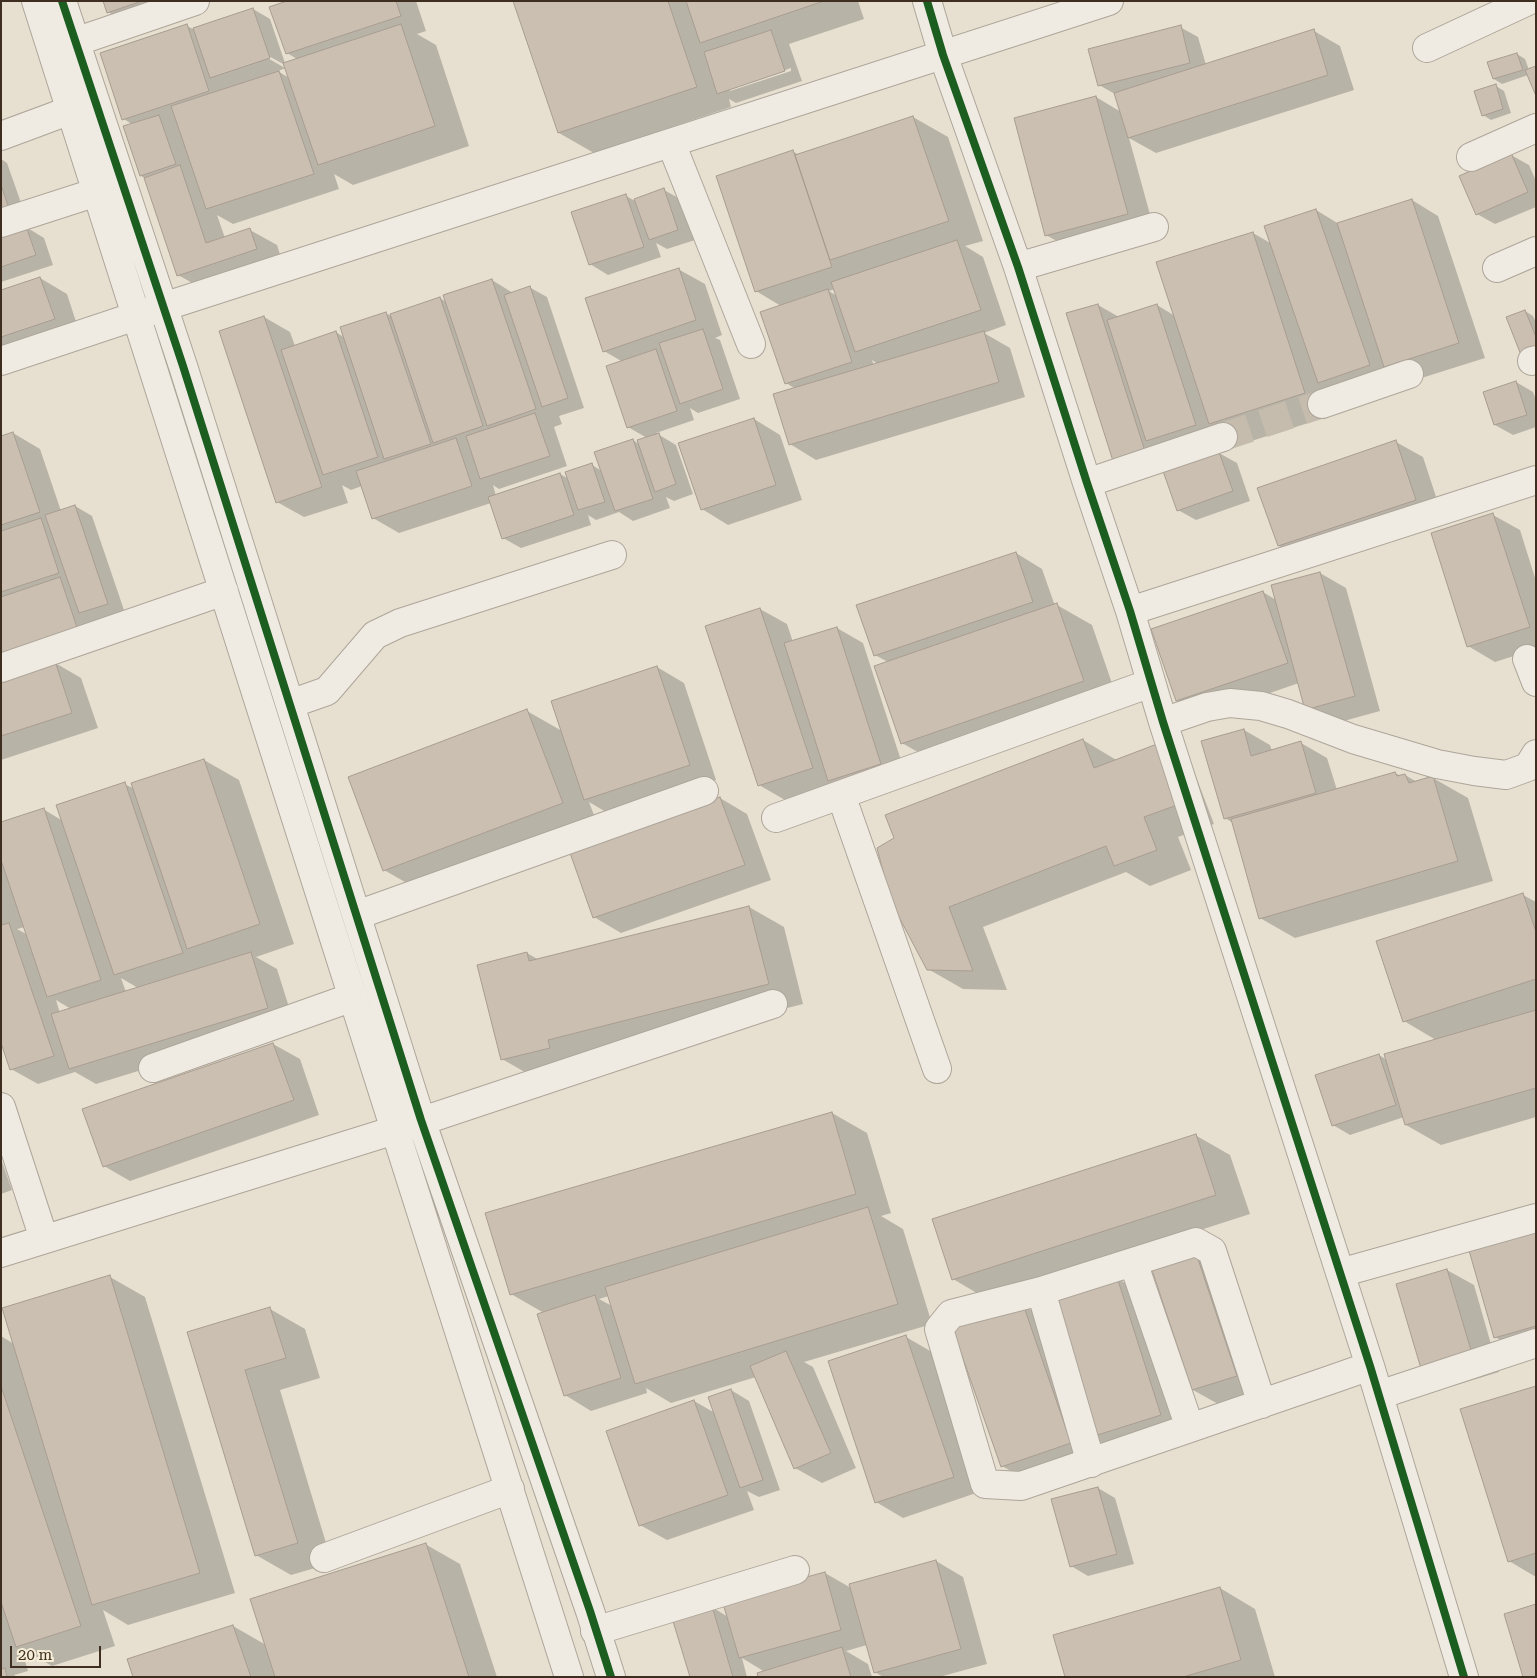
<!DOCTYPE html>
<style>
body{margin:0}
#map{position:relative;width:1537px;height:1678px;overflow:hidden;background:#e7e0d1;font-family:"Roboto Serif",serif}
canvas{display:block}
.frame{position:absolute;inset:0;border:2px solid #3d2e20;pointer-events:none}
.scale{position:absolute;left:10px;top:1646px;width:91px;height:22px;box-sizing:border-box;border:2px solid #3d2e20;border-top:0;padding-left:6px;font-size:15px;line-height:18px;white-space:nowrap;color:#3d2e20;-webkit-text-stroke:4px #f7eed8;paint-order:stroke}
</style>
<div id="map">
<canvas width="1537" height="1678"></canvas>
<div class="frame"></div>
<div class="scale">20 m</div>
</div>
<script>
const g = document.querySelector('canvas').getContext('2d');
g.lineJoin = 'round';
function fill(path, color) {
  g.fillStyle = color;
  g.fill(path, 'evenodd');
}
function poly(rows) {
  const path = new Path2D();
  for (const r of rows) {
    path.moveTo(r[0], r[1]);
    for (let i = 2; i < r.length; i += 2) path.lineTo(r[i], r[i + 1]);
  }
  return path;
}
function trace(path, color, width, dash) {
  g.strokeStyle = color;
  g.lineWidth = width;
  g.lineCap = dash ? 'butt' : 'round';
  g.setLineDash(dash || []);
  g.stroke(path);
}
const shadow = poly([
 [105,1,162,1,135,27,108,12],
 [291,1,416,1,426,31,417,34,436,45,469,146,353,185,334,174,339,189,233,224,217,215,225,238,250,230,277,245,283,264,205,290,178,275,146,179,141,176,133,125,124,119,187,26,193,29,253,9,270,19,285,63,297,59,287,53],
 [265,54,285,65,285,68,264,56],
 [286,68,289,78,278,71],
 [515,1,858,1,864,19,789,44,802,81,736,103,729,99,731,107,594,153,559,133],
 [791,68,791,71,730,91,730,89],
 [1180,27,1198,37,1206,65,1314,31,1340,46,1354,90,1156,153,1129,138,1154,229,1073,250,1046,235,1096,97,1121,112,1115,94,1099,85],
 [1517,54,1525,59,1529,70,1528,75,1502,84,1494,79],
 [1496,86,1504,91,1511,113,1491,120,1483,115],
 [913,117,948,137,983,241,965,246,983,257,1006,325,984,333,1010,348,1025,397,816,460,790,444,796,389,786,383,781,306,756,291,792,151,799,155],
 [835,289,837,296,829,291],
 [872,360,878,364,874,366],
 [1511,155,1529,165,1536,181,1536,207,1495,224,1477,214],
 [1,159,7,163,26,217,1,226],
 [664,190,682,200,695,240,667,249,656,243,661,257,608,275,590,264,626,196,637,202],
 [1412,200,1438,216,1485,358,1412,381,1332,389,1340,413,1245,443,1218,428,1141,476,1098,305,1119,317,1157,305,1175,316,1253,233,1272,244,1316,210,1339,224],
 [26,227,44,238,53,265,1,282,1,236],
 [678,269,705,284,722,335,715,338,720,340,740,399,698,413,690,408,694,420,656,433,676,445,693,494,674,501,666,497,670,508,633,521,619,512,596,520,588,515,591,525,521,548,503,538,491,503,399,533,373,518,362,486,351,490,342,485,348,503,304,517,277,502,264,317,290,332,295,346,336,332,345,338,386,313,392,317,440,298,446,302,492,280,513,293,529,287,547,297,584,408,559,416,562,424,554,427,567,466,499,489,493,485,496,496,560,474,569,479,592,465,602,471,633,440,640,445,647,438,628,427,623,362,604,351],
 [40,278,67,294,80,334,1,360,1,292],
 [1525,311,1533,316,1536,322,1536,357],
 [1516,382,1533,392,1536,400,1536,427,1513,435,1495,425],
 [754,419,780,435,802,500,728,525,702,509],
 [13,433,40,449,61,511,75,506,92,516,125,613,96,623,104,648,57,664,81,678,98,728,1,760,1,437],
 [1396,442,1423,457,1442,515,1305,561,1279,546],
 [1219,453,1237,463,1250,501,1196,520,1178,510],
 [1493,515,1520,530,1536,581,1536,649,1495,662,1468,646],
 [1016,553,1042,569,1055,606,1057,605,1092,625,1118,701,937,763,902,743,888,662,875,655],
 [1320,573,1346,588,1380,711,1333,724,1306,709,1299,683,1203,716,1177,700,1263,592,1276,600],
 [760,609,787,624,793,642,837,628,863,643,907,779,836,784,785,800,759,785],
 [657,667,684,683,716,780,611,815,589,802,597,823,419,890,384,870,527,711,562,731],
 [1244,730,1270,745,1272,751,1301,743,1327,758,1337,790,1395,773,1401,776,1405,775,1417,782,1433,778,1468,798,1493,881,1295,938,1260,918,1233,823,1225,818],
 [1083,740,1118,761,1157,746,1192,766,1214,824,1178,837,1191,870,1150,886,1126,872,983,927,1007,990,963,989,928,969,892,901],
 [204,760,239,780,294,944,256,957,277,969,294,1023,96,1084,75,1072,38,1084,11,1069,1,1039,1,823,43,809,63,821,124,784,135,789],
 [25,927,28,935,17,929],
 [121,978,138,988,126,992],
 [56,1000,71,1009,60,1013],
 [720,798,747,814,771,880,621,933,594,917],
 [1523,895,1536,902,1536,1117,1441,1145,1406,1125,1404,1117,1350,1135,1333,1125,1379,1055,1387,1060,1436,1040,1404,1021],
 [749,907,784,927,803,1004,583,1060,537,1079,502,1059,527,953,539,960],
 [273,1044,300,1059,319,1115,130,1181,104,1166],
 [832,1113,867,1133,891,1213,881,1216,903,1229,932,1324,804,1362,813,1367,856,1468,822,1483,795,1468,756,1377,671,1403,646,1388,647,1393,591,1411,565,1395,544,1313,511,1294],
 [609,1296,612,1306,599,1299],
 [1195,1135,1230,1155,1250,1214,987,1299,953,1279],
 [1,1159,12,1190,1,1194],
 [1536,1229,1536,1348,1521,1352,1495,1337],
 [1196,1254,1222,1269,1263,1391,1220,1405,1193,1390],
 [1447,1270,1474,1285,1499,1372,1450,1387,1423,1372],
 [110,1277,145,1297,235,1593,128,1625,103,1610,115,1646,52,1666,21,1648,28,1671,14,1675,17,1677,1,1677,1,1336,14,1344],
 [1117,1278,1143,1294,1186,1430,1118,1452,1092,1437],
 [1022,1305,1049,1320,1096,1458,1028,1481,1002,1466],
 [270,1309,305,1329,320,1378,280,1390,332,1563,291,1575,256,1555,188,1333],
 [906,1337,932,1352,979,1492,903,1518,876,1502],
 [1536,1387,1536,1577,1509,1561],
 [731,1390,749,1401,780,1490,759,1497,747,1491,754,1510,667,1540,640,1525,694,1401,715,1413],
 [1098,1488,1115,1498,1134,1564,1088,1576,1071,1566],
 [425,1544,460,1564,497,1677,135,1677,233,1626,266,1645],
 [936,1561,963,1577,987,1664,939,1677,883,1677,875,1672,867,1645,846,1651,868,1664,872,1677,760,1677,765,1672,742,1658,747,1677,691,1677,712,1607,728,1617,825,1573,851,1588],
 [1220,1588,1255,1609,1275,1677,1067,1677]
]);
const building = poly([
 [103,1,142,1,107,13,103,1],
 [287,1,396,1,401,16,286,54,269,7,287,1],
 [513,1,668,1,697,87,558,133,513,1],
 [686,1,824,1,700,43,686,1],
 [253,8,270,58,210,78,193,28,253,8],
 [187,24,209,91,122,120,100,53,187,24],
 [401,24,435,126,318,165,283,63,401,24],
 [1181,25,1190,63,1098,86,1088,49,1181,25],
 [1314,29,1328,75,1128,138,1114,93,1314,29],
 [771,30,785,71,717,94,704,52,771,30],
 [1517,53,1523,70,1493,79,1487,62,1517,53],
 [1536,66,1536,96,1525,70,1536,66],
 [279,71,314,174,206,209,171,106,279,71],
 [1496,84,1503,109,1482,116,1474,91,1496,84],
 [1096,96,1128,214,1045,236,1014,118,1096,96],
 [159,115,176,164,140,176,123,126,159,115],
 [913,116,949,221,830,260,795,155,913,116],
 [793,150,832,267,755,292,716,176,793,150],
 [1511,153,1528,192,1476,215,1459,176,1511,153],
 [180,165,206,243,250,228,257,249,177,276,144,178,180,165],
 [1,185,9,208,1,210,1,185],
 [664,188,678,230,649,240,634,199,664,188],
 [626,194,644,247,589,265,571,212,626,194],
 [1412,199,1459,343,1384,367,1337,223,1412,199],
 [1316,209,1370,365,1318,383,1264,226,1316,209],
 [26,226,36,255,1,267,1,234,26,226],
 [1253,232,1305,393,1209,424,1156,262,1253,232],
 [957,240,981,310,855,352,831,282,957,240],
 [679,268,696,320,603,352,585,298,679,268],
 [40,277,55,319,1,337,1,290,40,277],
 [492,279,536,409,487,426,443,295,492,279],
 [530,286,568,398,542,407,504,295,530,286],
 [828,289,852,362,785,384,760,312,828,289],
 [440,297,483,426,433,443,390,314,440,297],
 [1098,304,1145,451,1113,461,1066,313,1098,304],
 [1157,304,1196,425,1146,441,1107,320,1157,304],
 [1525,310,1536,337,1536,349,1521,355,1506,317,1525,310],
 [386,312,431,444,384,459,340,327,386,312],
 [264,316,322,487,276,503,219,331,264,316],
 [703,329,723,389,680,404,659,343,703,329],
 [336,331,378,457,323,475,281,350,336,331],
 [984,331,999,382,789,445,773,394,984,331],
 [656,349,677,411,627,428,606,366,656,349],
 [1516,381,1527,415,1494,425,1483,392,1516,381],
 [535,413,550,456,480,479,466,436,535,413],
 [754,418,776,485,701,510,678,443,754,418],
 [13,432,40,512,1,525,1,436,13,432],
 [659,433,676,484,655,492,637,440,659,433],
 [456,438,472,486,372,519,356,471,456,438],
 [633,439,653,499,615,511,594,452,633,439],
 [1396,440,1416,500,1278,546,1257,488,1396,440],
 [1219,452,1233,491,1177,511,1163,471,1219,452],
 [592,463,605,502,578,510,565,472,592,463],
 [560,473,574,515,502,539,488,497,560,473],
 [75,505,108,604,79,613,45,515,75,505],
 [1493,513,1530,627,1467,647,1431,533,1493,513],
 [41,518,59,573,1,592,1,531,41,518],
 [1016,552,1033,602,874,656,856,605,1016,552],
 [1320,572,1355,696,1305,710,1271,585,1320,572],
 [60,577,79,633,1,659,1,597,60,577],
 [1263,591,1288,663,1176,701,1151,629,1263,591],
 [1057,603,1084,681,901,744,874,666,1057,603],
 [760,608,813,768,758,786,705,626,760,608],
 [837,627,881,764,828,781,784,643,837,627],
 [55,661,72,713,1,736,1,679,55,661],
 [657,666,690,765,584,800,551,701,657,666],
 [527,709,563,803,383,871,348,777,527,709],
 [1244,729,1251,756,1301,741,1316,793,1224,819,1201,741,1244,729],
 [1083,739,1094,768,1157,744,1180,804,1144,817,1157,850,1114,866,1106,846,949,907,973,971,927,970,891,902,877,848,894,838,885,815,1083,739],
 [204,759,260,924,187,949,131,783,204,759],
 [1395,772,1397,776,1405,774,1409,783,1433,776,1458,861,1259,919,1231,819,1395,772],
 [125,782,183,953,114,975,56,805,125,782],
 [720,797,745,865,593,918,569,850,720,797],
 [44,808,101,980,47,997,1,860,1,822,44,808],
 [1523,893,1536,932,1536,979,1403,1022,1376,941,1523,893],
 [749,906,769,984,548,1040,550,1048,501,1060,477,965,527,952,529,961,749,906],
 [9,923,54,1056,10,1070,1,1043,1,925,9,923],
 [251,952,268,1008,69,1069,51,1014,251,952],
 [1536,1010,1536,1088,1405,1125,1384,1054,1536,1010],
 [273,1043,294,1100,103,1167,82,1109,273,1043],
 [1379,1054,1396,1105,1332,1126,1315,1075,1379,1054],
 [832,1112,856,1194,510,1295,485,1213,832,1112],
 [1196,1134,1216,1195,952,1280,932,1219,1196,1134],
 [868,1207,898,1304,635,1384,605,1287,868,1207],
 [1536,1228,1536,1326,1494,1338,1468,1247,1536,1228],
 [1196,1253,1237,1376,1192,1390,1151,1267,1196,1253],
 [1447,1269,1473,1357,1422,1372,1396,1284,1447,1269],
 [110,1275,200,1573,92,1605,2,1308,110,1275],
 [1117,1277,1161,1415,1091,1437,1046,1299,1117,1277],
 [595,1295,621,1378,564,1396,537,1314,595,1295],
 [1023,1304,1071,1443,1001,1467,952,1327,1023,1304],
 [270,1307,286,1358,245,1370,298,1543,255,1556,187,1332,270,1307],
 [906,1335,954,1477,875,1503,828,1361,906,1335],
 [786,1351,831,1453,794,1469,750,1366,786,1351],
 [1,1386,81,1626,16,1647,1,1602,1,1386],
 [1536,1386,1536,1553,1508,1562,1460,1409,1536,1386],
 [731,1389,763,1480,740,1488,708,1397,731,1389],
 [694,1400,728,1495,639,1526,606,1431,694,1400],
 [1098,1487,1117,1554,1070,1567,1051,1499,1098,1487],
 [426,1543,469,1677,275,1677,250,1599,426,1543],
 [936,1560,961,1649,874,1673,849,1584,936,1560],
 [825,1572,841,1630,739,1658,722,1600,825,1572],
 [1220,1587,1241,1660,1183,1677,1065,1677,1053,1635,1220,1587],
 [1536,1604,1536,1677,1523,1677,1504,1614,1536,1604],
 [712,1606,733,1677,690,1677,672,1618,712,1606],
 [233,1625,251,1677,133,1677,127,1659,233,1625],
 [842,1647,851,1677,758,1677,757,1673,842,1647],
 [5,1668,7,1677,1,1677,1,1669,5,1668]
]);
const minorTunnel = poly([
 [1223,437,1322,404]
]);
const minor = poly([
 [36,1,569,1677],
 [62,1,183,366,421,1120,590,1611,611,1677],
 [927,1,943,55,1018,267,1087,483,1130,611,1163,722,1370,1366,1464,1677],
 [75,42,195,1],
 [1427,48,1528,1],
 [1,136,71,110],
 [671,143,751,344],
 [1471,157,1536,128],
 [1,223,97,192],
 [1018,267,1154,227],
 [1497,268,1536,251],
 [1,361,163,307,1109,1],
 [1532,361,1536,360],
 [1322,404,1409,374],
 [1087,483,1223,437],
 [1130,611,1536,480],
 [1527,659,1536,682],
 [1,668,224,591],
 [290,704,327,691,375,635,400,623,612,555],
 [1163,722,1207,707,1230,703,1261,706,1288,714,1353,739,1437,764,1474,771,1506,775,1528,767,1536,754],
 [841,795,937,1069],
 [776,818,1151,683],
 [357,915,704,791],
 [153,1068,353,997],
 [1,1107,44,1239],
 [1,1253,395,1130,773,1004],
 [1133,1262,1190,1428],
 [1340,1273,1536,1218],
 [1041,1291,1091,1463],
 [1379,1395,1536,1343],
 [1262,1404,1212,1251,1196,1242,1041,1291,951,1314,939,1329,985,1484,1021,1486,1330,1380,1370,1366],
 [324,1558,510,1489],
 [595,1631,795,1570]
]);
const cycleway = poly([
 [62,1,183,366,421,1120,590,1611,611,1677],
 [927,1,943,55,1018,267,1087,483,1130,611,1163,722,1370,1366,1464,1677]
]);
fill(shadow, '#0003');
fill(building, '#cbbfb2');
trace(building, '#a89c90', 1);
trace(minorTunnel, '#c5bcae', 28, [28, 14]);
trace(minor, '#ada599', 30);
trace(minor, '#efebe3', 28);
trace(cycleway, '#1b5e20', 8);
</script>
